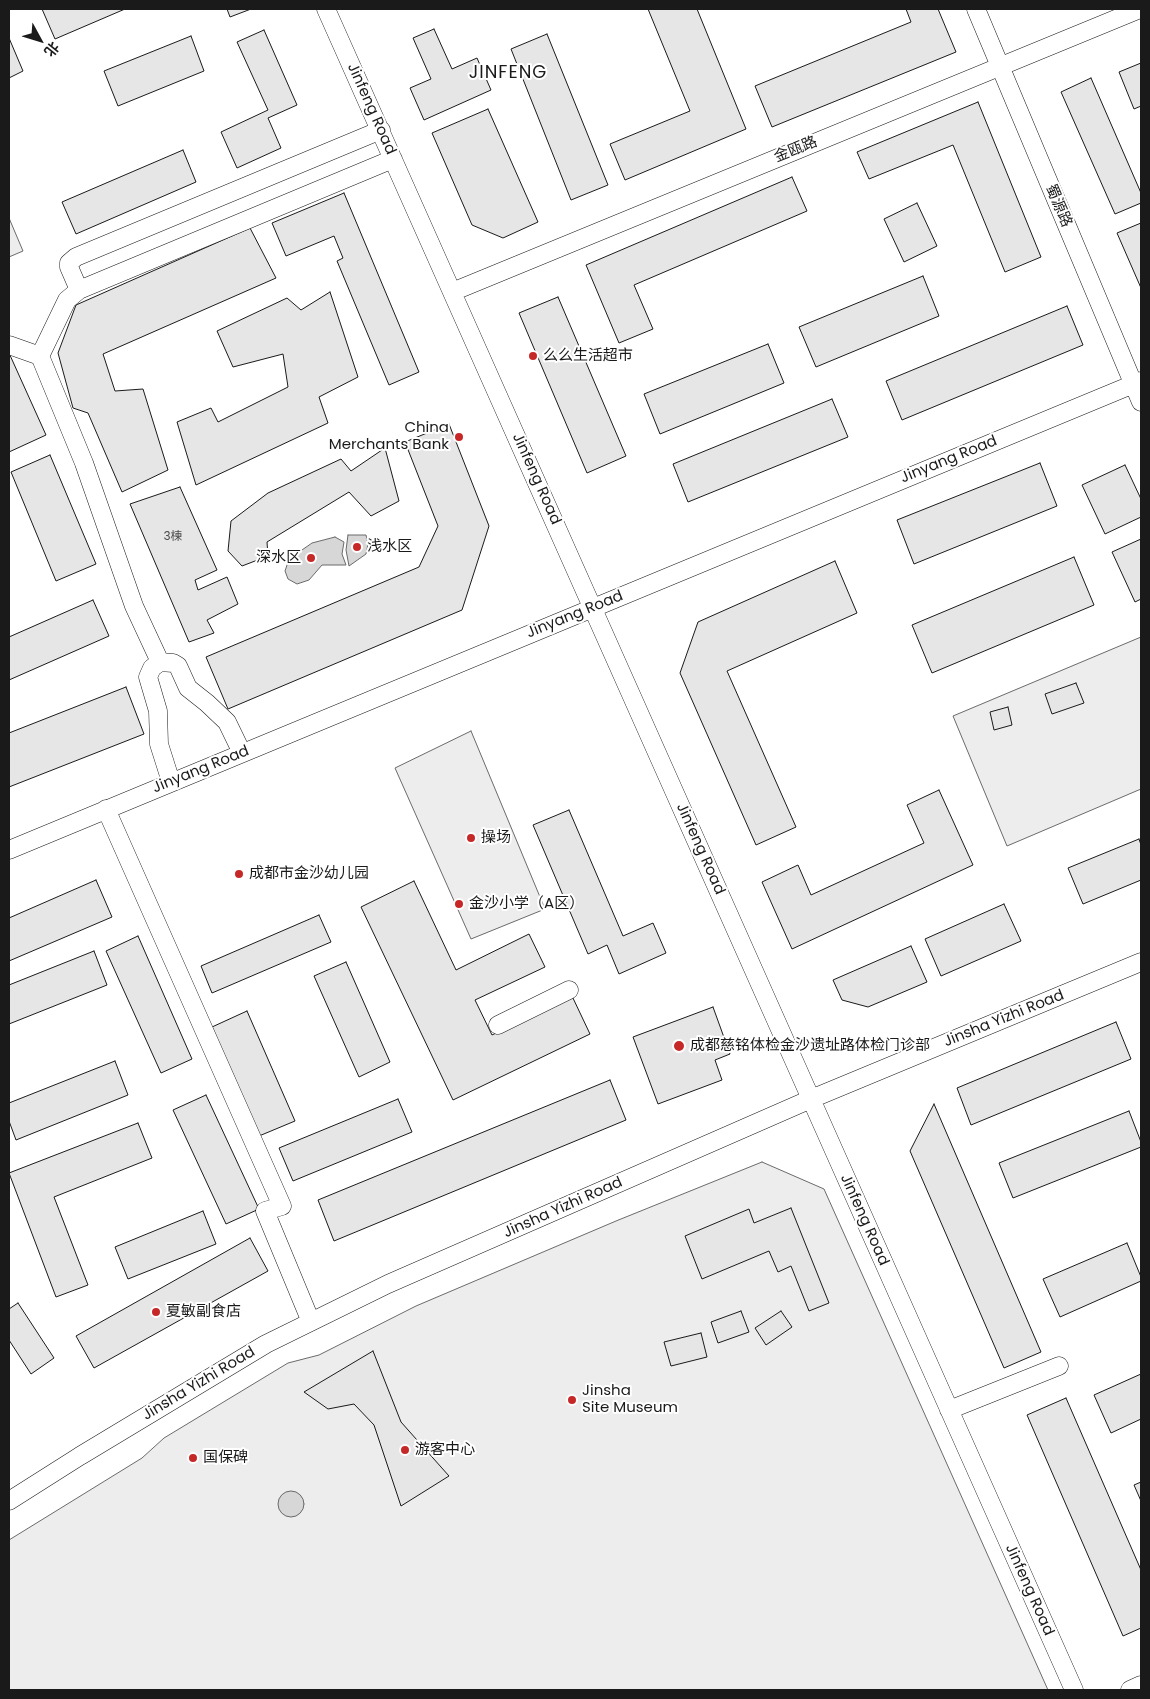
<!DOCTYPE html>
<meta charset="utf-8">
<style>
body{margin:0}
#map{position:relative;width:1150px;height:1699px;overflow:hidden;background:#fff;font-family:Poppins,"Noto Sans SC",sans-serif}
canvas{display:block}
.frame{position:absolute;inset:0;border:10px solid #1a1a1a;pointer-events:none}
.north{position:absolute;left:15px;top:15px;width:50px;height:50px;-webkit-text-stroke:4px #fff;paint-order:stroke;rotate:129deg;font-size:14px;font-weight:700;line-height:20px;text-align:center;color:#1a1a1a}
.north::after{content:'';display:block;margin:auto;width:18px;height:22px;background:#1a1a1a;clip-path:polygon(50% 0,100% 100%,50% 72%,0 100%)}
</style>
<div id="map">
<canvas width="1150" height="1699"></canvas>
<div class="frame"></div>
<div class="north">北</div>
</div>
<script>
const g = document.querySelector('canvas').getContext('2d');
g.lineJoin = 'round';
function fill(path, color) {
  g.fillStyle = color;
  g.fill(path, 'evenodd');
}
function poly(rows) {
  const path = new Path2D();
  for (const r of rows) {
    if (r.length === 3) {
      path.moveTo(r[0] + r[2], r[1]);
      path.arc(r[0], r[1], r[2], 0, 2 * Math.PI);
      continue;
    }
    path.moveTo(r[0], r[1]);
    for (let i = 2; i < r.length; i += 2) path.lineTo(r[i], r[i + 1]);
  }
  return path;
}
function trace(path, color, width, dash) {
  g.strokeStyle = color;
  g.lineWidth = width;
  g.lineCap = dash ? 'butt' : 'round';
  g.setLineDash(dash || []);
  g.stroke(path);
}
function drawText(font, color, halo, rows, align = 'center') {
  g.font = font + ' Poppins,"Noto Sans SC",sans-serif';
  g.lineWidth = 4;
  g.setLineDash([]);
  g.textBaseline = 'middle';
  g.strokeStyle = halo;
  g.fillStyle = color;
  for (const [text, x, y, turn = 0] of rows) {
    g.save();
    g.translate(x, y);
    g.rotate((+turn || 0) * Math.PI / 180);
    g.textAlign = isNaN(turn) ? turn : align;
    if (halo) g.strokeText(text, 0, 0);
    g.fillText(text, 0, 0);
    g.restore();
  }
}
const built = poly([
 [9,218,23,251,9,257,9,218],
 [1141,637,1141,789,1007,846,953,716,1141,637],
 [471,731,545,909,471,939,395,768,471,731],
 [762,1162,824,1189,1048,1690,9,1690,9,1540,142,1458,164,1438,288,1363,319,1355,416,1306,616,1221,762,1162]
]);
const water = poly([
 [348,535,366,535,368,544,366,554,349,566,346,550,348,535],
 [335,537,344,542,342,554,346,565,322,565,309,580,297,584,288,579,285,571,289,559,312,543,335,537],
 [291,1504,13]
]);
const building = poly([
 [42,9,125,9,55,39,42,9],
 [227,9,251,9,230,17,227,9],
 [648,9,697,9,746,129,625,180,610,144,690,111,648,9],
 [906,9,938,9,956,52,772,127,755,86,911,22,906,9],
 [434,29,452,69,477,58,491,90,424,120,410,88,431,79,413,38,434,29],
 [264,30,297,105,268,118,281,148,237,168,221,132,268,110,237,42,264,30],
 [547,34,608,185,571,200,511,49,547,34],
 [191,36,204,71,118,106,104,71,191,36],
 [9,38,23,71,9,78,9,38],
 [1141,63,1141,106,1134,109,1119,72,1141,63],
 [1091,78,1141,193,1141,203,1115,214,1061,92,1091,78],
 [978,102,1041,257,1005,272,953,145,869,179,857,152,978,102],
 [488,109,538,222,503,238,472,225,432,133,488,109],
 [183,150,196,182,76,234,62,202,183,150],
 [792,177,807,211,634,285,653,329,619,343,586,265,792,177],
 [344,193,419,372,389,385,337,261,343,258,334,236,286,256,272,223,344,193],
 [917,203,937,246,904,262,884,219,917,203],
 [1141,223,1141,288,1117,233,1141,223],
 [250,228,276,278,103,354,115,391,143,389,168,470,122,492,88,413,73,408,58,353,76,305,250,228],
 [923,276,939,316,816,367,799,327,923,276],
 [330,292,358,377,319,397,328,423,196,485,177,422,211,408,218,422,288,387,283,354,233,367,217,331,287,298,301,310,330,292],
 [558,297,626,456,587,473,519,313,558,297],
 [1067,306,1083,345,902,420,886,381,1067,306],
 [768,344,784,383,660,434,644,394,768,344],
 [9,353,46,435,9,452,9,353],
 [832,399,848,437,688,502,673,464,832,399],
 [449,424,489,526,462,610,228,709,206,657,419,567,438,526,405,442,449,424],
 [385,448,399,501,371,516,349,492,267,542,268,556,242,566,228,551,231,521,268,493,341,459,351,471,385,448],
 [50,455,96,564,56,581,11,472,50,455],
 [1040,463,1057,506,914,564,897,520,1040,463],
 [1125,465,1141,499,1141,517,1105,534,1082,485,1125,465],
 [180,487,217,570,195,580,198,590,227,577,238,604,207,620,214,633,189,642,130,504,180,487],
 [1141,539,1141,599,1135,602,1112,552,1141,539],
 [1074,557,1094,605,932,673,912,625,1074,557],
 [835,561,857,613,727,671,796,827,756,845,680,673,698,622,835,561],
 [93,600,109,636,9,680,9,637,93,600],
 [1076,683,1084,703,1052,714,1045,694,1076,683],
 [126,687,144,734,9,787,9,733,126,687],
 [1008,707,1012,725,994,730,990,712,1008,707],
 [939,790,973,865,792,949,762,882,798,865,811,895,924,843,907,805,939,790],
 [569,810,623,936,653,923,666,953,619,974,607,945,588,954,533,825,569,810],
 [1139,839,1141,845,1141,880,1083,904,1068,868,1139,839],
 [96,880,112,917,9,961,9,918,96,880],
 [414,881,456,970,529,934,545,967,475,1000,492,1035,572,996,590,1034,453,1100,361,907,414,881],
 [1004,904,1021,941,941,976,925,939,1004,904],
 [319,915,331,942,212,993,201,966,319,915],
 [138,936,192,1059,161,1073,106,951,138,936],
 [911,946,927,982,868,1007,842,1000,833,980,911,946],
 [94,951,107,985,9,1024,9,985,94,951],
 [346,962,390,1062,359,1077,314,976,346,962],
 [713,1007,730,1054,715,1060,722,1080,658,1104,633,1037,713,1007],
 [247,1011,295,1121,259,1136,212,1027,247,1011],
 [1116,1022,1131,1059,971,1125,957,1088,1116,1022],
 [115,1061,128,1095,16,1140,9,1121,9,1103,115,1061],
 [610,1080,626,1120,334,1241,318,1200,610,1080],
 [206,1095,259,1209,226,1224,173,1110,206,1095],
 [398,1099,412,1132,293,1181,279,1148,398,1099],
 [934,1104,1041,1352,1004,1368,910,1151,934,1104],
 [1129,1111,1141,1142,1141,1147,1013,1198,999,1163,1129,1111],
 [138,1123,152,1158,54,1197,88,1285,56,1297,9,1173,138,1123],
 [791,1208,829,1303,809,1311,791,1266,778,1272,769,1251,702,1279,685,1236,749,1209,754,1223,791,1208],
 [203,1211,216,1244,128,1279,115,1247,203,1211],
 [250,1238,268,1271,94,1368,76,1336,250,1238],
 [1127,1243,1141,1277,1141,1281,1060,1317,1043,1279,1127,1243],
 [18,1303,54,1358,31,1374,9,1340,9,1309,18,1303],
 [741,1311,749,1332,718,1343,711,1322,741,1311],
 [781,1311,792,1327,766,1345,755,1328,781,1311],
 [701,1333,707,1357,671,1366,664,1342,701,1333],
 [373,1351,401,1422,449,1476,401,1506,374,1425,354,1404,328,1409,304,1392,373,1351],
 [1141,1374,1141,1419,1111,1433,1094,1395,1141,1374],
 [1066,1398,1141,1570,1141,1628,1123,1636,1027,1415,1066,1398],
 [1141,1482,1141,1501,1134,1485,1141,1482]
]);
const minor = poly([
 [326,9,1074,1690],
 [976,9,1141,402],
 [79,290,69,267,69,263,76,257,381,130],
 [452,292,1140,9],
 [9,345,40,356,84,463,134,606,160,662,173,663,178,666,188,688,207,703,227,722,242,753],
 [40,356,67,300,79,290,393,159],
 [160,662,152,668,148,677,158,711,159,744,171,782],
 [106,809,282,1206,265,1211,311,1322],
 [9,850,1141,381],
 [498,1025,569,990],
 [949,1410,1059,1366],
 [9,1501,80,1456,266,1344,388,1284,811,1099,1141,962],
 [1130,1690,1141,1685]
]);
const markers = [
 [533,356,5,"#c62828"],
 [459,437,5,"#c62828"],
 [357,547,5,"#c62828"],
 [311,558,5,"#c62828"],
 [471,838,5,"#c62828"],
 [239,874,5,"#c62828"],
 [459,904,5,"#c62828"],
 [679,1046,6,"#c62828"],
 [156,1312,5,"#c62828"],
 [572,1400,5,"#c62828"],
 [405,1450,5,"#c62828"],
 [193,1458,5,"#c62828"]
];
const numberNames = [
 ["3棟",173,537]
];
const streetNames = [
 ["Jinfeng Road",371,109,66],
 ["金瓯路",796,150,-22],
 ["蜀源路",1058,206,67],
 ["Jinyang Road",949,460,-22],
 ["Jinfeng Road",536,479,66],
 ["Jinyang Road",575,615,-22],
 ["Jinyang Road",201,770,-22],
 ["Jinfeng Road",700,849,66],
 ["Jinsha Yizhi Road",1004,1019,-22],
 ["Jinsha Yizhi Road",563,1208,-24],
 ["Jinfeng Road",864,1220,66],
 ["Jinsha Yizhi Road",199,1384,-31],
 ["Jinfeng Road",1029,1590,66]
];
const poiNames = [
 ["么么生活超市",543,356],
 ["China",449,428,"right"],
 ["Merchants Bank",449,445,"right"],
 ["浅水区",367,547],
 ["深水区",301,558,"right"],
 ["操场",481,838],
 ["成都市金沙幼儿园",249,874],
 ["金沙小学（A区）",469,904],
 ["成都慈铭体检金沙遗址路体检门诊部",690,1046],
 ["夏敏副食店",166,1312],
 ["Jinsha",582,1391],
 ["Site Museum",582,1408],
 ["游客中心",415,1450],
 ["国保碑",203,1458]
];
const quarterNames = [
 ["JINFENG",508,73]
];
fill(built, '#ededed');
trace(built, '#6a6a6a', 1);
fill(water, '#d7d7d7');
trace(water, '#6a6a6a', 1);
fill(building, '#e6e6e6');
trace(building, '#1a1a1a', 1);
trace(minor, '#1a1a1a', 19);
trace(minor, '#fff', 18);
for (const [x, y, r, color] of markers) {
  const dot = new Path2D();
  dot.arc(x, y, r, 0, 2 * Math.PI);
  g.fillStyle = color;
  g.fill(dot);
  trace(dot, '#fff', 2);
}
drawText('12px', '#4d4d4d', null, numberNames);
drawText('15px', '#1a1a1a', '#fff', streetNames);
drawText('15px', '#1a1a1a', '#fff', poiNames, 'left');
g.letterSpacing = '1px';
drawText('18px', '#1a1a1a', '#fff', quarterNames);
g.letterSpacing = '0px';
</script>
